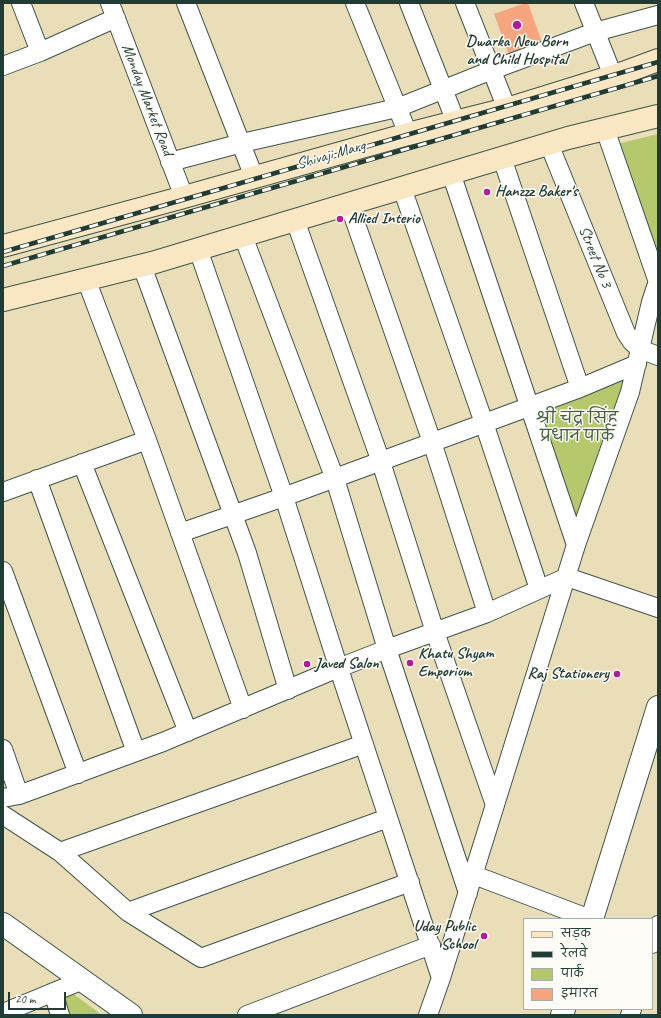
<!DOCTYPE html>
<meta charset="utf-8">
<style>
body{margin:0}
#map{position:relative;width:661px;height:1018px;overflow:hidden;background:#eadeb9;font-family:Caveat,"Playpen Sans Deva",sans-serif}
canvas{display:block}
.frame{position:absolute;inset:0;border:4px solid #1f3d34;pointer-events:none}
.legend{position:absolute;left:523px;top:918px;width:130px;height:92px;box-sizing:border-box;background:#fdfcf7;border:1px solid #a4b0a9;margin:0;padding:5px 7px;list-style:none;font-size:12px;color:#1f3d34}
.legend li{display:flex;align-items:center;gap:8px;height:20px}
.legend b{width:20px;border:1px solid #a4b0a9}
.scale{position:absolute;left:8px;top:992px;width:58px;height:18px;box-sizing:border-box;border:2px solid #1f3d34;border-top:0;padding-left:5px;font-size:12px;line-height:14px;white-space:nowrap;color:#1f3d34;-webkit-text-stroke:3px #fdfcf7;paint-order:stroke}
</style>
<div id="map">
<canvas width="661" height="1018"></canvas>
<div class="frame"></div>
<ul class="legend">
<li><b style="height:5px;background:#f9e7c3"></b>सड़क</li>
<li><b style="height:5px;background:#1f3d34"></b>रेलवे</li>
<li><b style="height:11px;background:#b5c96c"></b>पार्क</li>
<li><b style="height:11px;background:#f6a57f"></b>इमारत</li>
</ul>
<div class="scale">20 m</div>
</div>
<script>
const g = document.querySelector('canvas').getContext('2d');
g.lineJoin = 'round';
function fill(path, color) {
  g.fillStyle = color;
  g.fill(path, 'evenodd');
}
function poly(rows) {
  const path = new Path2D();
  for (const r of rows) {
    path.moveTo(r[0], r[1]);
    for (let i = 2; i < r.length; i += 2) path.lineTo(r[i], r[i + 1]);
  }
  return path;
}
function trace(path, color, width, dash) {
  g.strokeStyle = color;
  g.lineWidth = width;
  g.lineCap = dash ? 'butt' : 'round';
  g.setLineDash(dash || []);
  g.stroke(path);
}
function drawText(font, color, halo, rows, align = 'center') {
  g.font = font + ' Caveat,"Playpen Sans Deva",sans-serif';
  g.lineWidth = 3;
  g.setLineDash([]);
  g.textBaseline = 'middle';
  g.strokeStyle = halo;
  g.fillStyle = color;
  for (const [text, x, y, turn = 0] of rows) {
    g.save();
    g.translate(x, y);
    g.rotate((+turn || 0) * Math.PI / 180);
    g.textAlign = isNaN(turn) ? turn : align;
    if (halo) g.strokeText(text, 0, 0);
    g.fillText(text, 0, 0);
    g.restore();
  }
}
const green = poly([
 [658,134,658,251,626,170,617,144],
 [627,375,576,522,539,412],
 [53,979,102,1015,66,1015]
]);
const building = poly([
 [525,3,528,3,544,48,511,60,494,14]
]);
const minor = poly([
 [21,3,40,52],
 [110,3,184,197],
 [186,3,254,177],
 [355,3,408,134],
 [409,3,456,122],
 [465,3,507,109],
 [584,3,613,76],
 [3,66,40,52,116,18],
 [605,129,658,282],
 [549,144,626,333,632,342,640,349,658,356],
 [502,158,580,388],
 [170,162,242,143,397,108,492,70,595,32,658,15],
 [451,173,576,545],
 [402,188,484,423,539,589],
 [349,204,432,442,487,613],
 [295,220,381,462,435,632,495,805],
 [243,236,335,479,387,649,468,893],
 [198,249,284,497,339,669,441,978],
 [142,266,247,553,288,690],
 [86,279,147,440,243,709],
 [82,463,188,732],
 [37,479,136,752],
 [3,492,147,440],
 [180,533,278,499,580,388,637,364],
 [3,571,78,774],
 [3,749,19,795],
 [3,798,19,795,163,742,331,671,387,649,487,613,567,577,658,608],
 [3,815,60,852,128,912,201,958,410,882],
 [60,852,364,744],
 [474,875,590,919],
 [128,912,388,818],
 [652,944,658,925],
 [53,992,60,1015],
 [3,1013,83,980],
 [247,1015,431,945],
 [428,1015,441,978,576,545,630,392,651,302,658,281],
 [630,1015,632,1009]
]);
const tertiary = poly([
 [592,919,658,707],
 [3,924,131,1015],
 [562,1015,564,1009]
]);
const secondary = poly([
 [3,246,184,197,408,134,507,109,623,73,658,60],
 [3,300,152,263,568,138,658,116]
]);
const rail = poly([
 [3,252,658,62],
 [3,266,658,76]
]);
const markers = [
 [517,25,5,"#b5179e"],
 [487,192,4,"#b5179e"],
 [340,219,4,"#b5179e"],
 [410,663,4,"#b5179e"],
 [307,664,4,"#b5179e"],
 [617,674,4,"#b5179e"],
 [484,936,4,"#b5179e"]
];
const poiNames = [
 ["Dwarka New Born",517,42,"center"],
 ["and Child Hospital",517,60,"center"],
 ["Hanzzz Baker's",495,192],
 ["Allied Interio",348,219],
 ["Khatu Shyam",418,654],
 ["Emporium",418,672],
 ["Javed Salon",315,664],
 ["Raj Stationery",609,674,"right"],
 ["Uday Public",476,927,"right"],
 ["School",476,945,"right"]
];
const streetNames = [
 ["Monday Market Road",147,100,69],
 ["Shivaji Marg",331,155,-16],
 ["Street No 3",595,257,68]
];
const parkNames = [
 ["श्री चंद्र सिंह",577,419],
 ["प्रधान पार्क",577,437]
];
fill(green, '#b5c96c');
fill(building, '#f6a57f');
trace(minor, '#3d5548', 20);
trace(tertiary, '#3d5548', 24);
trace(secondary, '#3d5548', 24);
trace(minor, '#fff', 18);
trace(tertiary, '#fff', 22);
trace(secondary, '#f9e7c3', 22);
trace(rail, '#1f3d34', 4.5);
trace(rail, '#fdfcf7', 3, [9]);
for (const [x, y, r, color] of markers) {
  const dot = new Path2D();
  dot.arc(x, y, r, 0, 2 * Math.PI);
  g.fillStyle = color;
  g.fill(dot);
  trace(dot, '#fdfcf7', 1.5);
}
drawText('bold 16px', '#1f3d34', '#fdfcf7', poiNames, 'left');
drawText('16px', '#1f3d34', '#fdfcf7', streetNames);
drawText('16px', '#446042', '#fdfcf7', parkNames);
</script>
